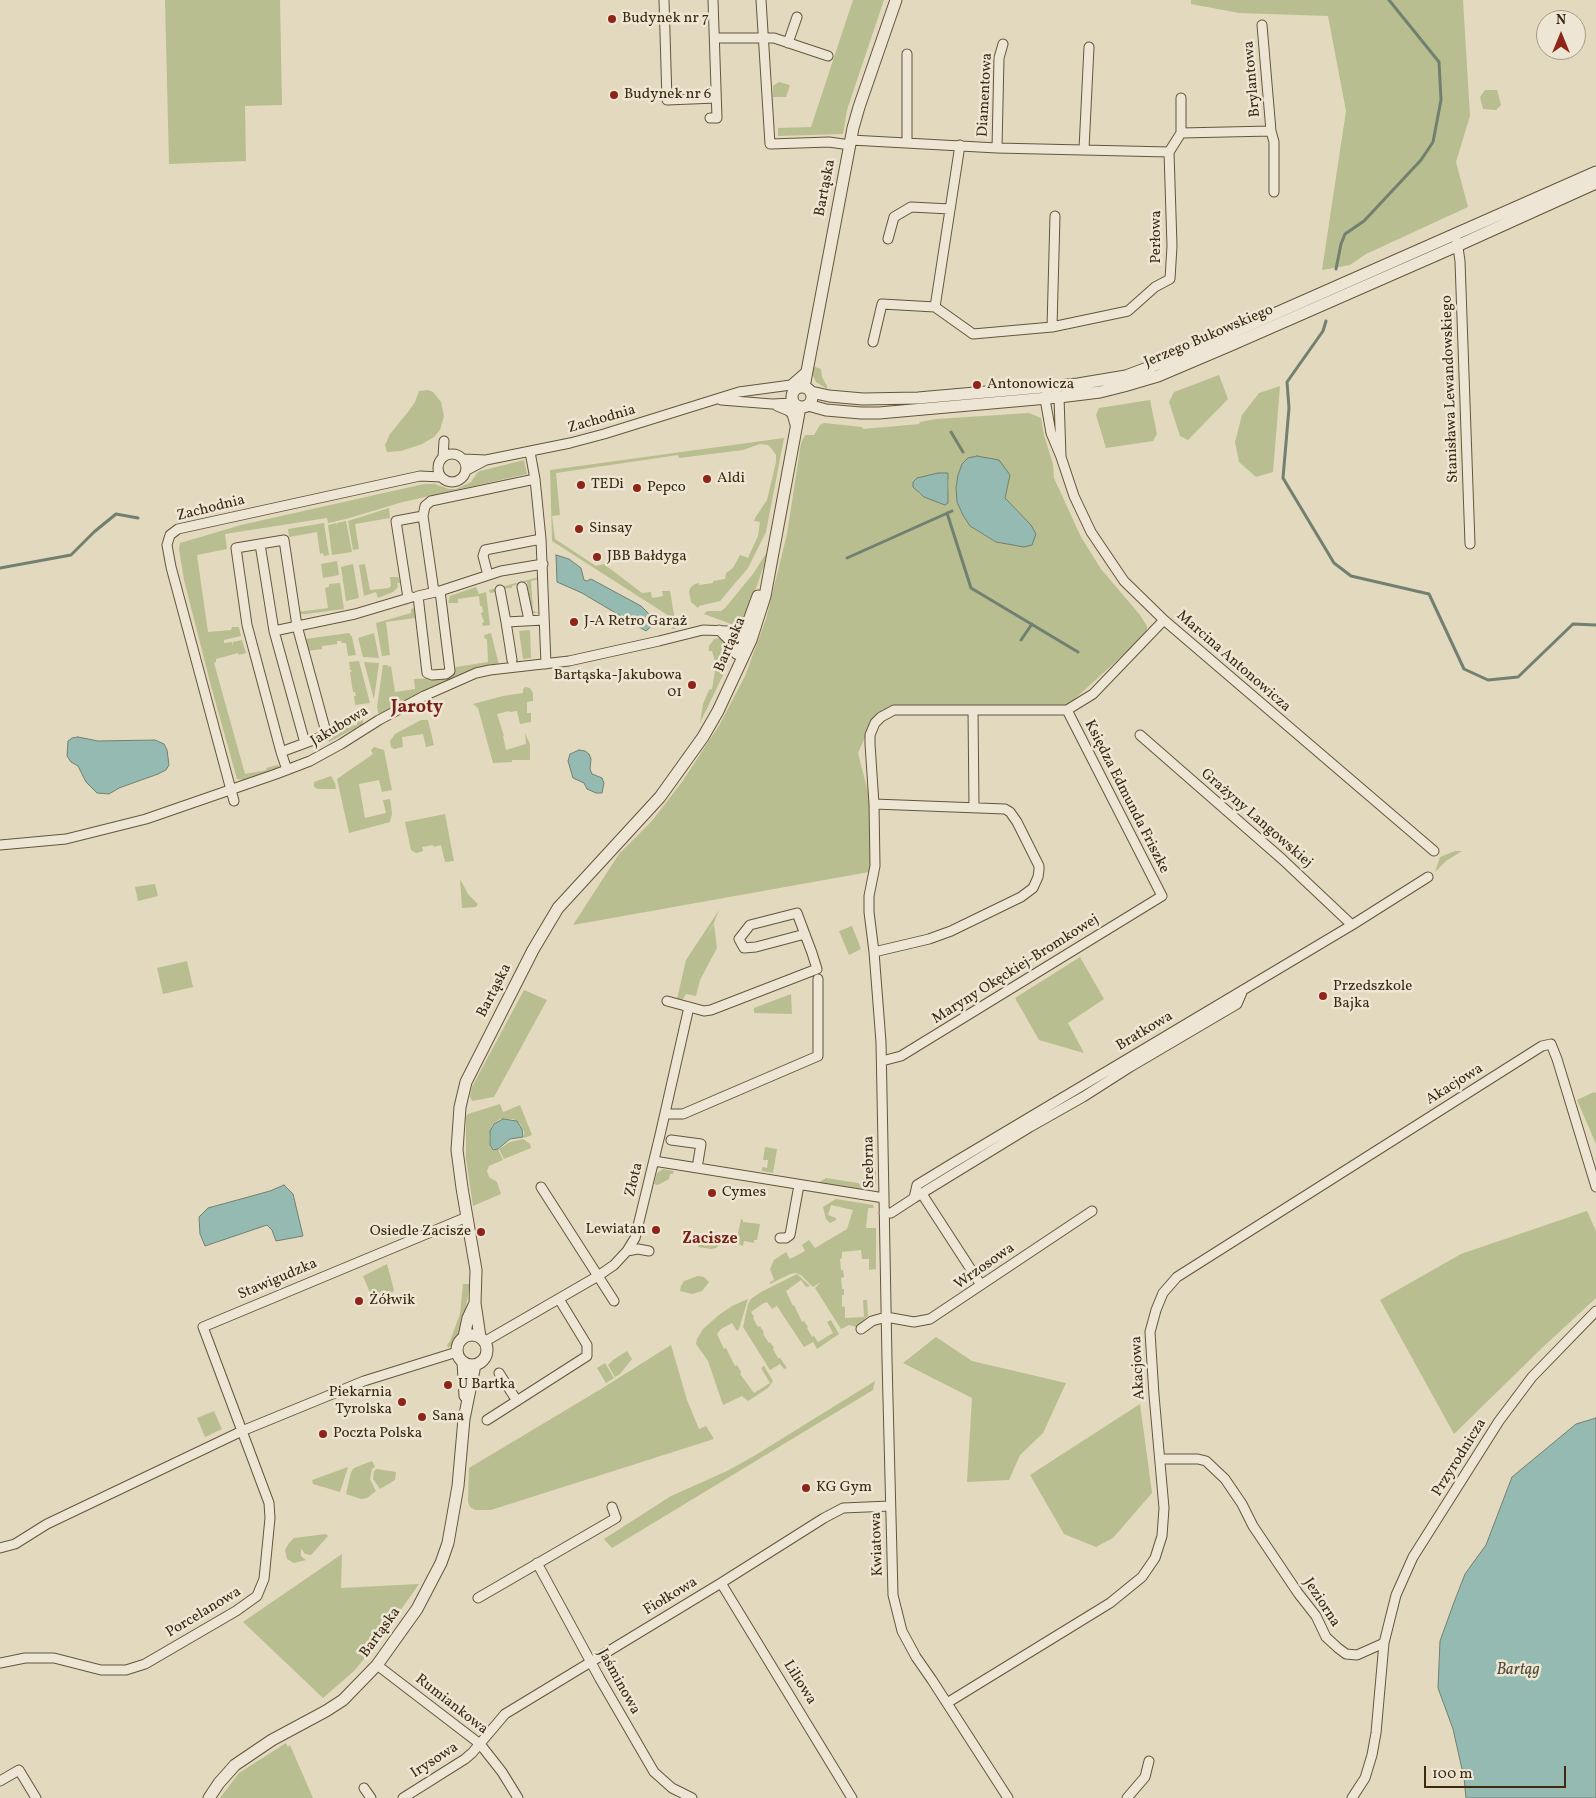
<!DOCTYPE html>
<meta charset="utf-8">
<style>
body{margin:0}
#map{position:relative;width:1596px;height:1798px;overflow:hidden;background:#e3d9be;font-family:Vollkorn,serif}
canvas{display:block}
.north{position:absolute;left:1536px;top:10px;width:50px;height:50px;box-sizing:border-box;background:#ede6d5;border:1px solid #a69a86;border-radius:50%;rotate:0deg;font-size:14px;font-weight:700;line-height:20px;text-align:center;color:#3c290f}
.north::after{content:'';display:block;margin:auto;width:18px;height:22px;background:#8f2418;clip-path:polygon(50% 0,100% 100%,50% 72%,0 100%)}
.scale{position:absolute;left:1424px;top:1766px;width:142px;height:22px;box-sizing:border-box;border:2px solid #3c290f;border-top:0;padding-left:6px;font-size:15px;line-height:18px;white-space:nowrap;color:#3c290f;-webkit-text-stroke:4px #ede6d5;paint-order:stroke}
</style>
<div id="map">
<canvas width="1596" height="1798"></canvas>
<div class="north">N</div>
<div class="scale">100 m</div>
</div>
<script>
const g = document.querySelector('canvas').getContext('2d');
g.lineJoin = 'round';
function fill(path, color) {
  g.fillStyle = color;
  g.fill(path, 'evenodd');
}
function poly(rows) {
  const path = new Path2D();
  for (const r of rows) {
    if (r.length === 3) {
      path.moveTo(r[0] + r[2], r[1]);
      path.arc(r[0], r[1], r[2], 0, 2 * Math.PI);
      continue;
    }
    path.moveTo(r[0], r[1]);
    for (let i = 2; i < r.length; i += 2) path.lineTo(r[i], r[i + 1]);
  }
  return path;
}
function trace(path, color, width, dash) {
  g.strokeStyle = color;
  g.lineWidth = width;
  g.lineCap = dash ? 'butt' : 'round';
  g.setLineDash(dash || []);
  g.stroke(path);
}
function drawText(font, color, halo, rows, align = 'center') {
  g.font = font + ' Vollkorn,serif';
  g.lineWidth = 5;
  g.setLineDash([]);
  g.textBaseline = 'middle';
  g.strokeStyle = halo;
  g.fillStyle = color;
  for (const [text, x, y, turn = 0] of rows) {
    g.save();
    g.translate(x, y);
    g.rotate((+turn || 0) * Math.PI / 180);
    g.textAlign = isNaN(turn) ? turn : align;
    if (halo) g.strokeText(text, 0, 0);
    g.fillText(text, 0, 0);
    g.restore();
  }
}
const green = poly([
 [165,0,280,0,282,105,245,106,246,161,169,164],
 [853,0,884,0,853,92,847,110,843,134,778,136,778,128,811,127],
 [1191,0,1463,0,1470,116,1456,162,1468,207,1366,254,1350,265,1322,270,1346,111,1328,16,1239,13,1191,4],
 [779,82,790,85,786,97,773,97,773,86],
 [1485,90,1497,90,1501,105,1496,110,1483,109,1480,97],
 [812,366,821,369,822,377,827,386,827,389,816,382,812,374],
 [1219,375,1228,399,1188,440,1180,436,1169,402,1174,392],
 [1280,386,1273,472,1256,477,1239,462,1235,442,1242,415,1259,393],
 [428,390,433,392,441,402,444,416,440,430,434,437,422,444,401,451,387,452,385,445,390,434,408,412,415,402,419,391],
 [1150,400,1157,434,1153,441,1106,448,1096,415,1099,408],
 [1029,413,1041,418,1044,435,1053,464,1054,478,1081,537,1101,569,1140,615,1147,626,1147,633,1066,707,894,710,866,735,858,753,871,804,872,869,869,872,573,925,619,854,651,822,682,782,720,724,745,676,766,619,787,534,801,443,805,435,814,435,820,425,824,423,862,427,863,429,919,424,920,422,936,419],
 [968,458,1010,475,1005,498,1031,525,996,542,970,526,957,502,956,488,958,475,962,464],
 [949,479,949,488,945,505,918,493],
 [784,438,766,532,748,568,720,601,699,606,698,608,691,602,689,591,691,587,695,584,699,583,699,585,713,583,713,581,725,579,726,573,733,568,740,555,748,558,758,536,760,522,754,521,755,518,767,500,776,462,776,455,771,448,768,445,760,444,743,450,679,458,678,455,556,473,560,515,552,516,555,539,596,566,604,564,642,593,651,592,652,598,663,596,662,591,670,591,676,626,675,629,672,629,669,616,552,541,550,470],
 [524,460,527,474,403,502,346,519,328,523,327,518,225,534,227,549,197,555,208,632,231,630,232,627,239,627,241,636,224,640,224,643,232,642,233,646,233,642,242,640,246,653,239,655,238,653,216,659,216,662,214,663,245,774,267,770,266,768,278,765,279,766,279,769,262,775,243,780,237,779,211,686,184,580,179,549,180,543,241,525,424,484,435,484,449,489,456,489,471,482,477,473,480,471],
 [389,508,390,518,355,524,359,549,353,550,348,521],
 [346,521,352,552,332,555,328,525,336,523,338,526,337,523],
 [324,523,329,555,324,556,323,553,320,554,317,532,289,537,288,529],
 [769,549,758,583,742,623,731,624,704,614,707,611,721,611,725,608,753,574],
 [337,561,339,575,323,578,321,564],
 [353,564,359,598,346,601,341,567],
 [365,564,370,590,389,588,391,586,390,577,398,577,401,583,397,583,398,587,393,592,378,598,376,592,364,596,359,565],
 [539,577,539,579,531,581,533,611,539,613,532,613,527,582,512,586,512,588,497,589,496,592,490,593,489,590],
 [340,583,344,609,306,614,299,614,297,612,328,608,325,588,329,587,329,584],
 [476,587,479,594,486,592,490,625,483,626,482,623,484,622,481,613,483,612,482,606,480,606,479,596,458,599,458,603,448,603,450,596],
 [416,607,417,615,415,618,386,622,390,655,382,656,376,623,411,613,411,609],
 [530,630,531,658,523,659,519,631],
 [349,633,352,637,356,655,348,656,346,643,342,643,341,641,337,641,337,644,322,646,322,649,307,651,305,639],
 [374,633,379,658,363,657,358,638],
 [491,633,499,665,508,665,379,716,377,707,383,665,388,665,388,667,391,666,395,692,415,689,414,679,435,678,453,674,456,667,488,662,487,639,485,639,484,635],
 [720,638,727,641,733,654,700,723,703,704,709,690,712,689,716,665,712,651,709,651,709,646,714,639],
 [359,661,370,703,355,705,354,696,356,696,355,692,353,692,350,673,352,670,350,670,349,662],
 [364,662,379,663,374,699,373,696],
 [525,687,530,688,533,693,533,701,527,702,527,713,531,713,531,722,520,724,517,711,510,712,509,711,497,714,504,736,503,736,506,750,526,744,525,733,530,744,530,760,512,760,512,762,493,763,478,708,473,704,503,696,523,693,523,689],
 [356,713,362,713,363,724,329,742,327,737,328,729,357,725],
 [421,720,428,720,434,745,426,747,423,734,402,737,403,747,394,749,391,747,390,741,395,734],
 [374,747,384,750,392,790,382,792,379,780,359,784,365,818,386,813,383,800,390,799,392,813,390,822,349,833,337,779,373,754,371,750],
 [331,776,335,783,336,788,335,789,318,789,314,787,314,782],
 [445,814,454,861,445,862,441,845,434,847,433,845,422,847,423,851,416,853,411,850,405,822],
 [1455,851,1462,851,1446,861,1435,872,1440,857],
 [460,879,468,894,478,904,476,907,462,908],
 [155,884,158,896,138,901,135,887],
 [719,910,714,923,703,942,714,924,717,948,700,980,696,996,686,994,683,999,677,999,686,960],
 [852,926,861,949,849,955,839,931],
 [1080,957,1104,999,1068,1023,1084,1053,1039,1040,1015,998],
 [187,961,193,987,163,994,157,968],
 [524,990,547,1000,494,1097,472,1101,470,1096,472,1087],
 [791,994,792,1014,754,1013,754,1008],
 [1594,1092,1596,1093,1596,1144,1577,1100],
 [500,1104,503,1112,520,1105,532,1135,524,1138,524,1132,521,1125,517,1121,513,1119,500,1119,492,1125,489,1136,490,1147,493,1151,498,1149,503,1160,489,1166,487,1171,489,1177,497,1182,501,1194,473,1206,466,1159,466,1116,468,1114],
 [523,1139,530,1144,531,1148,504,1159,499,1149,510,1142],
 [765,1147,777,1149,773,1173,762,1171,762,1167,767,1168,768,1160,763,1160],
 [663,1169,674,1171,673,1174,670,1174,669,1179,658,1185,654,1184,657,1173],
 [876,1169,876,1184,872,1189,861,1181],
 [826,1178,858,1183,870,1191,818,1183],
 [836,1199,873,1205,874,1208,868,1208,866,1228,876,1228,876,1269,869,1270,869,1259,862,1259,861,1250,842,1252,842,1258,840,1259,841,1270,843,1270,844,1277,841,1278,842,1289,844,1289,844,1295,842,1295,842,1306,845,1307,845,1318,864,1317,863,1300,867,1300,868,1316,856,1327,849,1325,841,1329,815,1288,821,1282,813,1287,801,1275,796,1273,790,1274,770,1284,770,1282,774,1280,770,1269,774,1260,786,1252,790,1259,805,1251,802,1245,809,1240,815,1248,847,1229,853,1210,831,1205,828,1215,836,1218,836,1220,830,1223,826,1219,823,1207],
 [1587,1211,1596,1231,1596,1298,1543,1347,1454,1434,1380,1300,1461,1254],
 [741,1219,743,1220,743,1222,760,1224,757,1240,754,1240,754,1243,744,1241,743,1246,736,1243],
 [711,1232,725,1234,723,1242,716,1248,711,1249,698,1247,698,1242],
 [387,1264,394,1290,388,1299,374,1302,363,1276],
 [797,1274,810,1286,806,1287,801,1280,786,1291,793,1306,794,1305,802,1322,804,1321,808,1327,807,1328,812,1337,814,1336,818,1342,833,1333,827,1322,831,1320,839,1334,817,1349,813,1342,804,1347,777,1306,772,1309,767,1302,762,1304,751,1312,754,1317,753,1318,758,1327,760,1326,764,1333,763,1334,769,1343,770,1342,774,1348,773,1349,778,1358,780,1358,787,1368,784,1369,780,1364,770,1370,743,1327,748,1304,751,1299,761,1292],
 [698,1276,704,1277,709,1282,702,1291,692,1294,680,1291,681,1286,684,1281],
 [463,1284,470,1284,463,1323,460,1335,455,1342,448,1348,447,1345,450,1341,460,1314],
 [748,1299,739,1329,737,1331,732,1323,721,1329,717,1334,724,1349,726,1348,735,1366,737,1365,741,1372,740,1374,754,1393,770,1383,761,1368,764,1366,773,1381,768,1388,748,1401,742,1396,723,1405,708,1361,696,1344,697,1339,703,1329,719,1315,732,1306],
 [936,1337,972,1361,1066,1383,1043,1433,1020,1455,1009,1480,967,1482,972,1398,903,1363],
 [671,1345,687,1400,699,1429,706,1426,714,1439,491,1510,475,1510,470,1507,468,1502,469,1468,601,1389],
 [627,1351,632,1359,620,1374,615,1377,608,1365,613,1360],
 [605,1363,614,1378,606,1383,597,1368],
 [875,1381,873,1390,612,1548,604,1539,671,1496,727,1471,754,1456],
 [1140,1404,1152,1493,1113,1538,1096,1547,1064,1534,1030,1475],
 [214,1411,222,1429,205,1437,197,1418],
 [372,1461,375,1467,372,1469,370,1479,376,1491,367,1498,361,1499,346,1494,351,1472,354,1468],
 [348,1467,340,1492,313,1484,312,1480],
 [377,1469,396,1472,395,1480,380,1489,373,1479,374,1471],
 [326,1534,328,1536,311,1555,305,1554,301,1548,301,1556,306,1560,294,1563,287,1559,285,1550,289,1543,294,1538],
 [342,1554,341,1588,419,1584,379,1641,354,1671,323,1698,243,1622],
 [286,1743,288,1747,290,1745,313,1798,220,1798,239,1773]
]);
const water = poly([
 [977,456,999,460,1010,475,1005,498,1031,525,1036,534,1032,545,1024,547,996,542,970,526,963,515,957,502,956,488,958,475,962,464,968,458,977,456],
 [938,473,948,473,948,503,945,505,924,497,913,487,913,482,917,478,938,473],
 [556,555,569,559,581,568,584,580,587,581,591,579,641,606,653,618,655,623,646,631,582,593,557,582,556,555],
 [78,737,98,741,155,740,164,744,167,750,169,765,166,770,158,774,119,788,109,794,97,793,86,782,78,766,71,762,67,756,68,741,72,738,78,737],
 [579,750,585,751,589,754,591,759,590,769,592,774,602,778,604,783,602,793,596,793,587,789,584,783,573,778,568,761,570,754,579,750],
 [503,1119,517,1121,522,1129,523,1137,510,1139,498,1149,493,1150,490,1145,490,1131,494,1124,503,1119],
 [284,1185,293,1194,303,1236,276,1241,272,1230,267,1225,205,1246,200,1234,199,1217,208,1208,270,1191,284,1185],
 [1596,1418,1596,1798,1466,1798,1464,1778,1453,1729,1438,1688,1440,1641,1453,1605,1465,1574,1486,1545,1512,1477,1576,1424,1596,1418]
]);
const stream = poly([
 [1336,269,1341,244,1345,234,1364,221,1421,160,1433,142,1441,100,1439,62,1389,0],
 [1326,321,1323,331,1287,382,1289,408,1283,478,1334,563,1351,576,1429,594,1464,669,1488,680,1518,677,1573,624,1596,625],
 [951,432,963,452],
 [947,513,971,588,1078,652],
 [847,558,952,511],
 [0,568,71,555,94,532,116,514,138,518],
 [1021,640,1032,624]
]);
const minor = poly([
 [664,0,667,100,716,98],
 [761,0,770,144,829,142,850,145],
 [1262,25,1271,131,1274,142,1274,192],
 [715,38,774,38,828,56],
 [788,43,797,17],
 [907,54,907,143],
 [710,118,717,118,713,0],
 [1181,133,1271,131],
 [851,140,997,148,1169,152],
 [960,145,935,307,973,334,1052,327,1128,311,1155,287,1170,279,1172,246,1169,152,1181,133,1181,98],
 [997,148,999,58,1003,44],
 [1084,149,1089,47],
 [888,239,894,217,911,207,950,209],
 [1457,241,1460,261,1470,544],
 [1052,327,1055,216],
 [873,342,882,304,935,307],
 [1047,394,1045,399,1051,433,1061,457,1074,496,1091,532,1124,581,1164,620,1434,851],
 [1056,394,1059,397,1061,457],
 [721,400,772,404,794,403],
 [777,406,789,411,792,414,796,428],
 [530,452,535,479,541,539,546,664],
 [452,468,14],
 [443,457,444,441],
 [464,459,486,460],
 [467,470,486,460,570,443,604,434,739,392,791,385,807,371],
 [423,516,425,506,431,501,535,479],
 [284,540,297,626,326,732,324,736,281,752,247,625,236,548,284,540],
 [260,544,274,631,305,743],
 [488,575,483,556,485,550,541,539],
 [522,587,529,620],
 [500,590,506,622,544,620],
 [440,591,450,671,446,674,432,675,427,673,418,596,440,591,501,571,543,564],
 [408,598,396,521,423,516,434,592],
 [506,622,512,660],
 [719,630,732,643,736,654],
 [274,631,355,614,412,597],
 [973,710,974,807],
 [1140,735,1282,859,1352,925],
 [281,752,287,770],
 [234,801,171,567,167,545,170,535,178,529,420,476,441,477],
 [874,804,1005,809,1010,812,1017,822,1039,866,1039,870,1038,877,1033,888,1021,897,951,931,929,939,874,952],
 [0,845,66,839,146,819,276,774,310,761,341,744,379,720,424,696,476,673,490,670,569,661,659,641,703,630,728,631,749,639],
 [667,1001,704,1011,711,1010,817,969,812,953,797,913,750,925,739,939,744,948,756,947,805,934],
 [882,1061,901,1056,1162,896,1067,710],
 [665,1114,683,1114,818,1056,818,979],
 [671,1140,701,1144,697,1168],
 [654,1161,884,1198,881,1042,874,952,869,912,869,896,875,866,874,804,870,744,870,735,875,723,881,717,894,710,1067,710,1093,694,1164,620],
 [541,1187,614,1301],
 [922,1194,981,1285],
 [884,1198,887,1360,893,1595,902,1631,916,1657,932,1680,1008,1798],
 [914,1198,1030,1127,1083,1097,1130,1067,1237,1004,1243,990],
 [884,1213,891,1213,914,1198,917,1185,953,1163,1352,925,1428,877],
 [780,1238,786,1238,790,1235,799,1185],
 [627,1251,638,1249,649,1251],
 [861,1329,872,1321,886,1317,914,1322,930,1319,1092,1211],
 [484,1342,598,1276,614,1265,627,1251,635,1238,660,1135,689,1007],
 [499,1373,517,1401],
 [487,1420,587,1356,587,1345,559,1299],
 [1160,1459,1198,1459,1206,1461,1225,1479,1242,1504,1253,1526,1298,1593,1316,1616,1326,1637,1338,1648,1346,1654,1357,1655,1384,1643],
 [0,1548,15,1544,47,1524,242,1431,364,1381,457,1352],
 [537,1563,600,1679,654,1772,672,1788,692,1798],
 [721,1583,852,1798],
 [478,1598,616,1518,612,1507],
 [0,1663,25,1658,54,1658,101,1670,126,1670,145,1664,236,1611,257,1596,264,1579,270,1518,269,1503,203,1327,467,1217],
 [377,1665,480,1744,502,1772,518,1798],
 [947,1703,1110,1603,1142,1577,1155,1558,1162,1536,1164,1508,1154,1395,1150,1332,1156,1310,1163,1293,1177,1277,1542,1046,1551,1044,1557,1059,1596,1187],
 [0,1781,19,1770,36,1798],
 [364,1788,371,1798],
 [403,1798,465,1759,472,1753,505,1714,721,1583,824,1518,843,1508,890,1506],
 [1127,1798,1145,1777,1149,1761],
 [1352,1798,1365,1778,1372,1755,1376,1733,1384,1643,1396,1595,1413,1557,1499,1421,1532,1377,1596,1311]
]);
const tertiary = poly([
 [802,397,10],
 [804,387,853,128,859,107,896,0],
 [811,392,829,396,863,399,918,398,1078,384,1126,376,1179,356,1596,172],
 [808,405,826,410,861,413,879,413,1059,397,1100,392,1124,386,1158,376,1231,345,1459,245,1596,183],
 [737,653,758,596],
 [472,1350,15],
 [464,1337,468,1318,475,1303],
 [480,1337,475,1303,476,1270,462,1188,457,1150,460,1107,466,1082,533,950,558,908,660,797,703,737,718,711,751,640,765,596,800,407],
 [463,1362,465,1396],
 [209,1798,219,1783,235,1765,272,1740,326,1711,343,1700,377,1665,417,1609,441,1563,448,1543,458,1486,464,1419,475,1365]
]);
const markers = [
 [612,19,5,"#8f2418"],
 [614,95,5,"#8f2418"],
 [977,385,5,"#8f2418"],
 [707,479,5,"#8f2418"],
 [581,485,5,"#8f2418"],
 [637,488,5,"#8f2418"],
 [579,529,5,"#8f2418"],
 [597,557,5,"#8f2418"],
 [574,622,5,"#8f2418"],
 [692,685,5,"#8f2418"],
 [1323,996,5,"#8f2418"],
 [712,1193,5,"#8f2418"],
 [656,1230,5,"#8f2418"],
 [481,1232,5,"#8f2418"],
 [359,1301,5,"#8f2418"],
 [448,1385,5,"#8f2418"],
 [402,1402,5,"#8f2418"],
 [422,1417,5,"#8f2418"],
 [323,1434,5,"#8f2418"],
 [806,1488,5,"#8f2418"]
];
const poiNames = [
 ["Budynek nr 7",622,19],
 ["Budynek nr 6",624,95],
 ["Antonowicza",987,385],
 ["Aldi",717,479],
 ["TEDi",591,485],
 ["Pepco",647,488],
 ["Sinsay",589,529],
 ["JBB Bałdyga",607,557],
 ["J-A Retro Garaż",584,622],
 ["Bartąska-Jakubowa",682,676,"right"],
 ["01",682,693,"right"],
 ["Przedszkole",1333,987],
 ["Bajka",1333,1004],
 ["Cymes",722,1193],
 ["Lewiatan",646,1230,"right"],
 ["Osiedle Zacisze",471,1232,"right"],
 ["Żółwik",369,1301],
 ["U Bartka",458,1385],
 ["Piekarnia",392,1393,"right"],
 ["Tyrolska",392,1410,"right"],
 ["Sana",432,1417],
 ["Poczta Polska",333,1434],
 ["KG Gym",816,1488]
];
const streetNames = [
 ["Brylantowa",1253,79,-95],
 ["Diamentowa",986,95,-87],
 ["Bartąska",826,188,-79],
 ["Perłowa",1157,237,-90],
 ["Jerzego Bukowskiego",1209,337,-23],
 ["Stanisława Lewandowskiego",1451,389,-92],
 ["Zachodnia",602,420,-16],
 ["Zachodnia",211,509,-14],
 ["Bartąska",731,645,-67],
 ["Marcina Antonowicza",1233,662,41],
 ["Jakubowa",340,727,-31],
 ["Księdza Edmunda Friszke",1126,797,63],
 ["Grażyny Langowskiej",1256,819,41],
 ["Maryny Okęckiej-Bromkowej",1016,970,-32],
 ["Bartąska",495,991,-63],
 ["Bratkowa",1145,1032,-31],
 ["Akacjowa",1455,1085,-32],
 ["Srebrna",870,1162,-91],
 ["Złota",635,1180,-76],
 ["Wrzosowa",985,1267,-35],
 ["Stawigudzka",278,1280,-23],
 ["Akacjowa",1139,1368,-93],
 ["Przyrodnicza",1460,1458,-58],
 ["Kwiatowa",878,1544,-92],
 ["Fiołkowa",671,1597,-31],
 ["Jeziorna",1321,1603,57],
 ["Porcelanowa",204,1613,-31],
 ["Bartąska",381,1633,-54],
 ["Jaśminowa",618,1682,61],
 ["Liliowa",799,1683,58],
 ["Rumiankowa",451,1705,38],
 ["Irysowa",435,1761,-33]
];
const neighbourhoodNames = [
 ["Zacisze",710,1240]
];
const waterNames = [
 ["Bartąg",1518,1671]
];
const quarterNames = [
 ["Jaroty",417,709]
];
fill(green, '#b8be8f');
fill(water, '#95bab1');
trace(water, '#718070', 1);
trace(stream, '#718070', 3);
trace(minor, '#66553b', 11);
trace(tertiary, '#66553b', 13);
trace(minor, '#ede6d5', 9);
trace(tertiary, '#ede6d5', 11);
for (const [x, y, r, color] of markers) {
  const dot = new Path2D();
  dot.arc(x, y, r, 0, 2 * Math.PI);
  g.fillStyle = color;
  g.fill(dot);
  trace(dot, '#ede6d5', 2);
}
drawText('15px', '#3c290f', '#ede6d5', poiNames, 'left');
drawText('15px', '#3c290f', '#ede6d5', streetNames);
drawText('bold 16px', '#7a1f14', '#ede6d5', neighbourhoodNames);
drawText('italic 16px', '#524d38', '#ede6d5', waterNames);
drawText('bold 18px', '#7a1f14', '#ede6d5', quarterNames);
</script>
